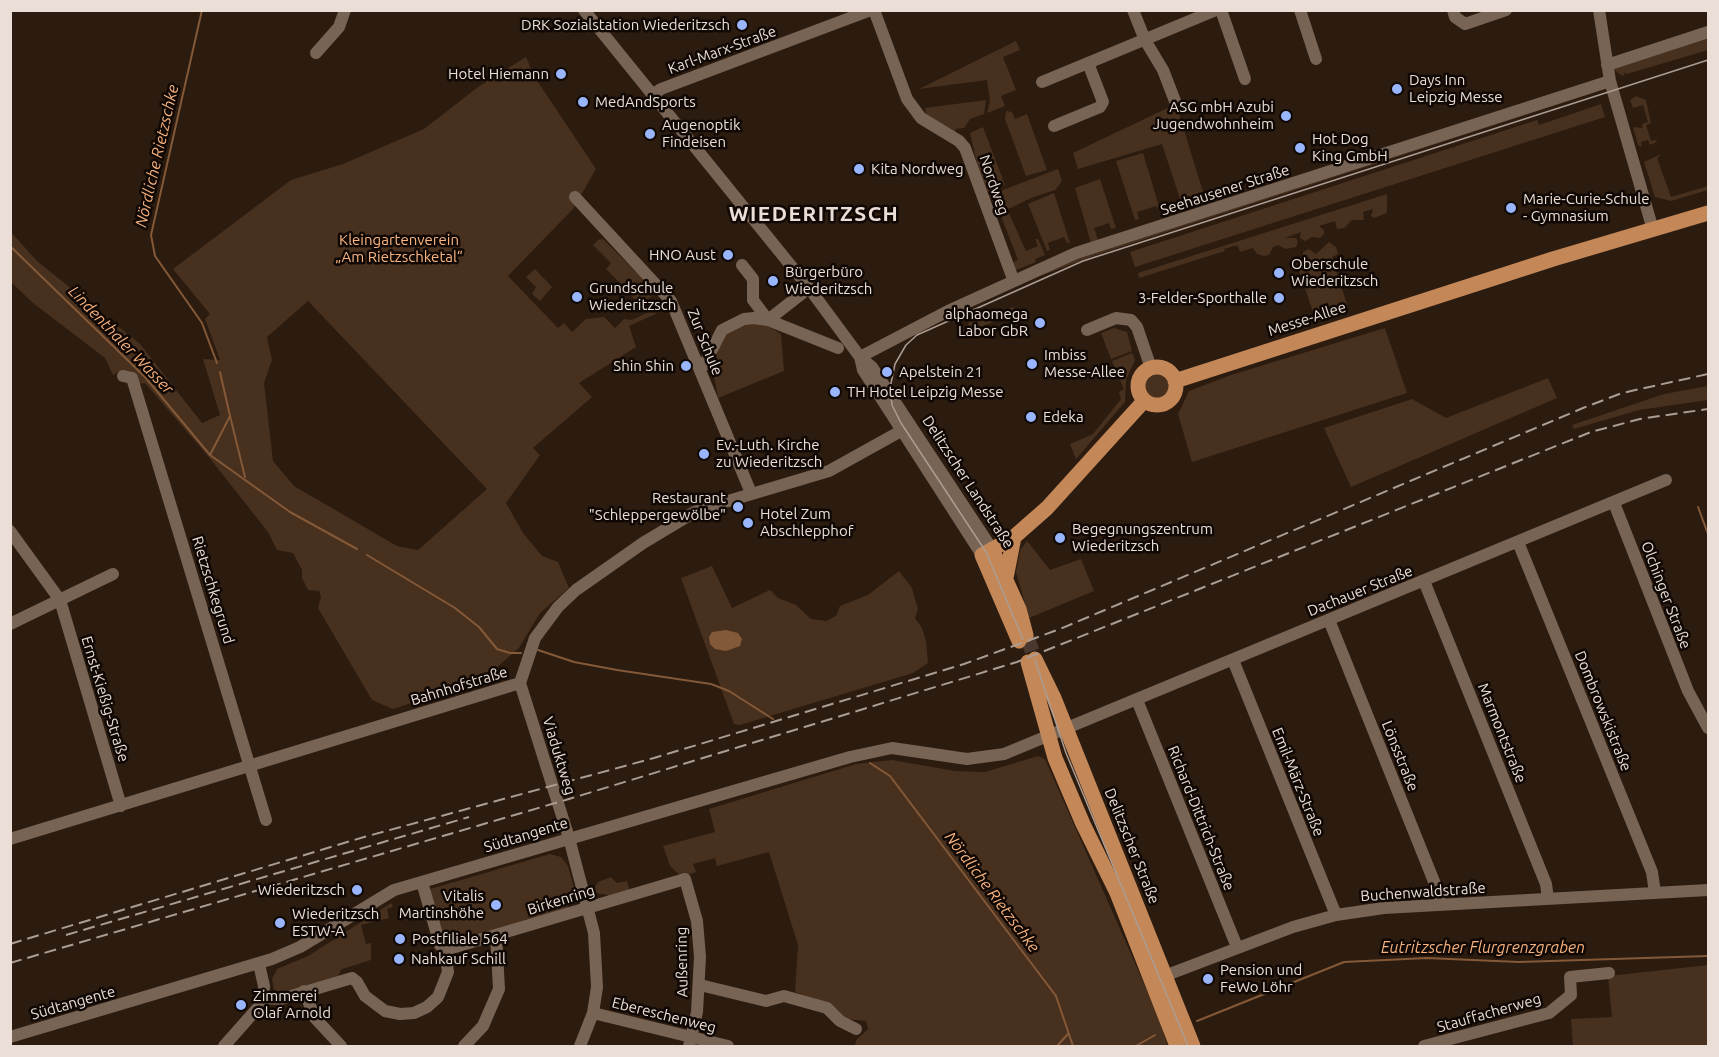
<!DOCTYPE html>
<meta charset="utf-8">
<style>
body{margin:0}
#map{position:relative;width:1719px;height:1057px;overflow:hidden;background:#2c1b0f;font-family:Ubuntu,sans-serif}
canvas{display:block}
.frame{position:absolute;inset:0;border:12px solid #eaded6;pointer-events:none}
</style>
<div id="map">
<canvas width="1719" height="1057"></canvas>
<div class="frame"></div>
</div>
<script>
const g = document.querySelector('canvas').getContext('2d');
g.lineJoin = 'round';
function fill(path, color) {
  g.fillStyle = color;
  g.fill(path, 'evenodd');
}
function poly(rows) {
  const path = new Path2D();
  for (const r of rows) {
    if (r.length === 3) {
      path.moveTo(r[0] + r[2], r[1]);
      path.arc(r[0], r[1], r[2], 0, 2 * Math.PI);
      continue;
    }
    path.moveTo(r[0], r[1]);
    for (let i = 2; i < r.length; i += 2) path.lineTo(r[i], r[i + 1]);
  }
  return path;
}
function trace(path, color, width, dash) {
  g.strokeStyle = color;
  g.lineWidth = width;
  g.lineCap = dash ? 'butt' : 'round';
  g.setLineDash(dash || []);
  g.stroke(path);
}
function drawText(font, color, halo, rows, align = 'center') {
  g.font = font + ' Ubuntu,sans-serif';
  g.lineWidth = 5;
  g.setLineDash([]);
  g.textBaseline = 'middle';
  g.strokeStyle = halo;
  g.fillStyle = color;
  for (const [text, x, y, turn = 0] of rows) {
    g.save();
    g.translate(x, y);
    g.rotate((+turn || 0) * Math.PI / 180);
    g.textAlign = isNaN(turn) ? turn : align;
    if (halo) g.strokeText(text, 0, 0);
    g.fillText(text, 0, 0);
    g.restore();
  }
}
const green = poly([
 [1708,35,1708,50,1627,74,1623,72,1625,75,1622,76,1613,69,1616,65],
 [1016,41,1020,50,1003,57,1016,90,1001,96,1005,106,987,113,990,101,987,80,919,89],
 [526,57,534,76,596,169,573,209,508,276,558,328,564,323,572,332,586,319,604,317,615,328,624,319,632,320,661,306,664,310,629,326,636,347,579,383,592,397,533,448,540,455,506,503,523,533,542,556,558,562,569,588,540,613,519,648,482,680,393,709,372,700,318,608,321,597,319,591,308,590,302,578,302,570,293,553,277,550,268,532,208,456,145,383,138,384,120,371,113,375,105,358,33,303,11,282,10,231,37,261,140,344,202,423,220,415,203,359,220,360,205,319,210,314,173,269,291,180,343,164,424,129,478,87],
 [308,301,487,489,418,550,397,546,294,486,273,461,264,383,272,360,267,337],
 [1595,89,1596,92,1096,255,1043,275,1053,265],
 [1636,96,1646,100,1651,123,1646,125,1651,141,1656,140,1657,142,1650,145,1648,140,1641,142,1642,147,1638,145,1633,127,1643,128,1642,124,1648,122,1643,105,1633,108,1630,100],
 [986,100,984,114,970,119,964,128,956,129,954,133,927,121,925,108],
 [1176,104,1203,192,1185,198,1186,204,1182,205,1162,144,1078,169,1073,153],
 [1601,104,1605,117,1135,267,1130,252,1537,120,1539,125],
 [1006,111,1012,112,1015,119,1027,114,1047,170,1026,176,1005,119],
 [983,127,1005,185,984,193,970,133],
 [1143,153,1161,213,1156,206,1137,212,1139,219,1135,220,1116,161],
 [1661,154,1657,158,1671,197,1708,186,1708,190,1671,201,1655,197,1644,162],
 [1058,169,1062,181,1055,190,1031,198,1000,213,995,198,988,200,987,196],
 [1100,179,1116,228,1111,229,1109,223,1094,228,1098,240,1091,243,1075,188],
 [1054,193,1070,243,1067,243,1064,237,1048,243,1050,250,1047,251,1028,204],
 [1387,194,1387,213,1374,218,1371,216,1373,209,1363,212,1364,220,1352,220,1344,228,1337,229,1335,221,1319,226,1324,230,1324,234,1320,238,1312,237,1305,241,1300,238,1301,232,1285,238,1296,238,1298,242,1296,247,1286,249,1278,245,1273,247,1269,255,1263,256,1257,254,1253,248,1240,252,1238,246,1234,246,1224,249,1225,251,1139,278,1138,273],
 [1009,213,1026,251,1038,246,1035,239,1038,239,1045,255,1035,259,1036,262,1016,270,1010,264,1018,260,1001,216],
 [603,239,657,293,627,312,637,302,628,292,631,289,627,284,623,286,606,269,611,263,593,245,598,240],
 [1329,242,1336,247,1338,254,1332,257,1348,308,1315,318,1298,267,1307,264,1303,260,1303,252,1309,249,1316,254],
 [535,269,552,287,540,301,532,294,536,287,526,277],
 [1013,307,1016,313,970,331,968,323,997,309,999,313],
 [745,323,763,323,781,334,784,371,718,398,713,370,719,346,727,331],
 [1114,328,1127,332,1132,351,1111,359,1101,333],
 [1385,328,1407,393,1192,462,1178,414,1189,391,1231,375],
 [1132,353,1135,360,1126,380,1125,402,1076,459,1070,444,1093,434,1121,399,1119,392,1124,389,1112,361],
 [1156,387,13],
 [1548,378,1557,398,1351,487,1324,428,1412,399,1446,418],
 [1708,386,1708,400,1639,410,1574,429,1572,425,1664,394],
 [1027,541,1050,570,1081,559,1094,591,1029,618,1016,572,1020,550],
 [712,566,732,608,770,590,778,598,796,605,811,619,826,621,836,616,840,606,868,595,899,571,912,588,918,609,915,618,922,628,926,641,928,663,913,673,740,725,734,724,681,578],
 [1038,756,1045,759,1157,1013,1168,1046,855,1046,856,1040,868,1029,866,1021,845,1019,832,1006,795,992,798,945,769,852,717,866,715,858,693,864,696,872,682,877,670,866,663,846,715,832,709,809,856,764,892,760,955,771,985,772],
 [550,854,561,857,568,866,576,895,574,904,567,906,568,910,524,920,524,922,445,945,427,890],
 [611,877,617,883,627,881,630,892,609,898,608,895,596,893,593,890,598,882],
 [391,903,393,907,387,909,389,918,361,925,366,944,371,943,371,960,342,969,338,976,282,993,274,990,272,979,277,969,308,956],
 [1708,965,1708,1046,1573,1046,1571,1019,1612,1017,1608,976]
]);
const water = poly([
 [726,630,738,633,742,639,740,646,726,651,715,649,710,644,709,637,712,632]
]);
const stream = poly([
 [202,10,151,235,155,256,202,323,217,363],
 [10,246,145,377,210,455,290,512,357,549],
 [230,416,245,477],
 [210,455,230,416,220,372],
 [1698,507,1708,534],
 [367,555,455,608,479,627,497,649,510,653,521,653],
 [538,650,574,662,617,670,711,684,729,691,773,719],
 [870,763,890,776,1056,996,1073,1046],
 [1197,1021,1344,962,1427,958,1519,962,1708,956],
 [1057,1046,1068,1034],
 [1136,1046,1155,1035]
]);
const majorTunnel = poly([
 [1027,637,1035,659]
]);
const minor = poly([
 [584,10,809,288,860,357,872,367,992,549],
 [874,10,907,99,921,118,959,141,965,148,1013,279],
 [1133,10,1145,40,1163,70,1175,101],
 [1221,10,1245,79],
 [1300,10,1316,59],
 [1453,10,1455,17,1465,24,1506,10],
 [1599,10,1610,81,1653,230],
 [316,53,339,27,345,10],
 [1607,65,1708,32],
 [1042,82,1216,10],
 [652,95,661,89,871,10],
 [1054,126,1100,107,1103,102,1088,63],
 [575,197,671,301,751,493],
 [809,288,768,320,838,348],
 [1087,330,1116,318,1131,320,1137,327,1151,368],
 [860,357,948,311,1076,253,1610,81],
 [860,357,863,370,982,555],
 [699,368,704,365,722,330,744,319,754,318,768,320,753,300,753,279,742,265],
 [123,376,132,378,266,820],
 [1614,503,1688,691,1708,728],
 [10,531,60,600,121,806],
 [1518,542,1652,872,1655,893],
 [1424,581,1546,884,1548,898],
 [1329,620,1439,894,1440,904],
 [10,624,113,574],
 [1233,660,1336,915],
 [520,683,535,638,558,607,576,590,643,543,698,510,829,471,910,426],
 [520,683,569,838,594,933,597,987,593,1013,580,1046],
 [1137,700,1237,947],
 [10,839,520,683],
 [445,950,685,879,697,921,700,957,697,1012,689,1046],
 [1159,978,1293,927,1336,915,1384,908,1708,890],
 [700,985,766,1001,784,996,827,1008,840,1021,856,1029],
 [304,991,315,1018,341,1046],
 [264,998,281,999,352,978,357,982,365,996,385,1011,400,1014,414,1013,427,1007,438,997,448,972,445,950,440,945,422,882],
 [593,1013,728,1046],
 [10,1037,272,959,300,947,394,890,850,757,892,748,967,759,1004,754,1666,480],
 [224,1046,263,1002,264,986,259,964],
 [464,1046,483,1026,499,989,496,935],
 [1424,1046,1549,1013,1571,995,1570,977,1609,973]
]);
const major = poly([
 [1157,386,19],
 [1175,381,1553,259,1708,213],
 [992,549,1019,609,1026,635],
 [1006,578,1014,537],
 [1019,641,982,555,1014,537,1047,508,1144,401],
 [1035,659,1054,698,1193,1046],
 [1028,662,1055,758,1083,824,1117,893,1177,1046]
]);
const tram = poly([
 [1023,639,986,552,901,423,892,405,890,388,895,364,906,345,917,335,1083,261,1708,60],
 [1035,660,1066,753,1188,1046]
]);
const rail = poly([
 [66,935,469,817],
 [10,944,364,837,654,758,964,664,1060,629,1583,408,1622,393,1708,374],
 [10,963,569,799,1017,662,1591,432,1640,419,1708,409]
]);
const markers = [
 [742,25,6,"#98b5fd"],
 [561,74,6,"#98b5fd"],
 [1397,89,6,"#98b5fd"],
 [583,102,6,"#98b5fd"],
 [1286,116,6,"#98b5fd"],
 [650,134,6,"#98b5fd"],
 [1300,148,6,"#98b5fd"],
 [859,169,6,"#98b5fd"],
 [1511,208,6,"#98b5fd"],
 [728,255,6,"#98b5fd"],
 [1279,273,6,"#98b5fd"],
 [773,281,6,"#98b5fd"],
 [577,297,6,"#98b5fd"],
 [1279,298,6,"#98b5fd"],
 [1040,323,6,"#98b5fd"],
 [1032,364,6,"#98b5fd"],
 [686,366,6,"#98b5fd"],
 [887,372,6,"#98b5fd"],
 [835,392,6,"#98b5fd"],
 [1031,417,6,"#98b5fd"],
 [704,454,6,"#98b5fd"],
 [738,507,6,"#98b5fd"],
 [748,523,6,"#98b5fd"],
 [1060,538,6,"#98b5fd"],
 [357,890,6,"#98b5fd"],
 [496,905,6,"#98b5fd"],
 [280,923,6,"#98b5fd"],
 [400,939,6,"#98b5fd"],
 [399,959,6,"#98b5fd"],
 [1208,979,6,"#98b5fd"],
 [241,1005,6,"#98b5fd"]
];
const poiNames = [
 ["DRK Sozialstation Wiederitzsch",730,25,"right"],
 ["Hotel Hiemann",549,74,"right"],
 ["Days Inn",1409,80],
 ["Leipzig Messe",1409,97],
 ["MedAndSports",595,102],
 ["ASG mbH Azubi",1274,107,"right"],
 ["Jugendwohnheim",1274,124,"right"],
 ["Augenoptik",662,125],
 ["Findeisen",662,142],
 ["Hot Dog",1312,139],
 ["King GmbH",1312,156],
 ["Kita Nordweg",871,169],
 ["Marie-Curie-Schule",1523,199],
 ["- Gymnasium",1523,216],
 ["HNO Aust",716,255,"right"],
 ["Oberschule",1291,264],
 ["Wiederitzsch",1291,281],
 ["Bürgerbüro",785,272],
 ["Wiederitzsch",785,289],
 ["Grundschule",589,288],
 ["Wiederitzsch",589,305],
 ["3-Felder-Sporthalle",1267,298,"right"],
 ["alphaomega",1028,314,"right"],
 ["Labor GbR",1028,331,"right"],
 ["Imbiss",1044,355],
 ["Messe-Allee",1044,372],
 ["Shin Shin",674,366,"right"],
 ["Apelstein 21",899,372],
 ["TH Hotel Leipzig Messe",847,392],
 ["Edeka",1043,417],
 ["Ev.-Luth. Kirche",716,445],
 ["zu Wiederitzsch",716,462],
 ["Restaurant",726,498,"right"],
 ["\"Schleppergewölbe\"",726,515,"right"],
 ["Hotel Zum",760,514],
 ["Abschlepphof",760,531],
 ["Begegnungszentrum",1072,529],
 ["Wiederitzsch",1072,546],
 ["Wiederitzsch",345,890,"right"],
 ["Vitalis",484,896,"right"],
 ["Martinshöhe",484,913,"right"],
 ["Wiederitzsch",292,914],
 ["ESTW-A",292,931],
 ["Postfiliale 564",412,939],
 ["Nahkauf Schill",411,959],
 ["Pension und",1220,970],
 ["FeWo Löhr",1220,987],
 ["Zimmerei",253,996],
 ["Olaf Arnold",253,1013]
];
const streetNames = [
 ["Karl-Marx-Straße",722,50,-20],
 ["Nordweg",994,185,71],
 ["Seehausener Straße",1225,190,-18],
 ["Messe-Allee",1307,319,-18],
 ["Zur Schule",705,342,68],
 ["Delitzscher Landstraße",968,482,57],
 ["Rietzschkegrund",213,590,73],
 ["Dachauer Straße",1360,591,-22],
 ["Olchinger Straße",1666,595,69],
 ["Bahnhofstraße",459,686,-17],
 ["Ernst-Kießig-Straße",105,699,73],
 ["Dombrowskistraße",1603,711,68],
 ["Marmontstraße",1502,733,68],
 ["Viaduktweg",559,756,73],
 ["Lönsstraße",1400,756,68],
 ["Emil-März-Straße",1298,782,68],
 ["Richard-Dittrich-Straße",1201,818,68],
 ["Südtangente",526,835,-17],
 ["Delitzscher Straße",1132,846,68],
 ["Buchenwaldstraße",1423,892,-4],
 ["Birkenring",561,900,-17],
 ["Außenring",682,962,-91],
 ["Südtangente",73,1003,-16],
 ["Stauffacherweg",1489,1013,-16],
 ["Ebereschenweg",664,1015,14]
];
const parkNames = [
 ["Kleingartenverein",399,240],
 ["„Am Rietzschketal“",399,257]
];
const waterNames = [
 ["Nördliche Rietzschke",157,156,-77],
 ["Lindenthaler Wasser",121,340,46],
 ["Nördliche Rietzschke",992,892,53],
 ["Eutritzscher Flurgrenzgraben",1483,948]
];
const districtNames = [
 ["WIEDERITZSCH",814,214]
];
fill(green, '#48301e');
fill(water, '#845938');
trace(stream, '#845938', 2);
trace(majorTunnel, '#48382d', 15, [15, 8]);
trace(minor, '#786455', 12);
trace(major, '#c48757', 15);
trace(tram, '#ab9d94', 1.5);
trace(rail, '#ab9d94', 2, [12, 6]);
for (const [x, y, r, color] of markers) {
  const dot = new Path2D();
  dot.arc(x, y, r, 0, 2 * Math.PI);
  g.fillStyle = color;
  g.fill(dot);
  trace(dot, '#0f0804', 2);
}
drawText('15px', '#eaded6', '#0f0804', poiNames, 'left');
drawText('15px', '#eaded6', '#0f0804', streetNames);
drawText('15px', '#fab582', '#0f0804', parkNames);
drawText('italic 16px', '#f6b17e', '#0f0804', waterNames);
g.letterSpacing = '1.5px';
drawText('bold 21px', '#eaded6', '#0f0804', districtNames);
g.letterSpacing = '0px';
</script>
